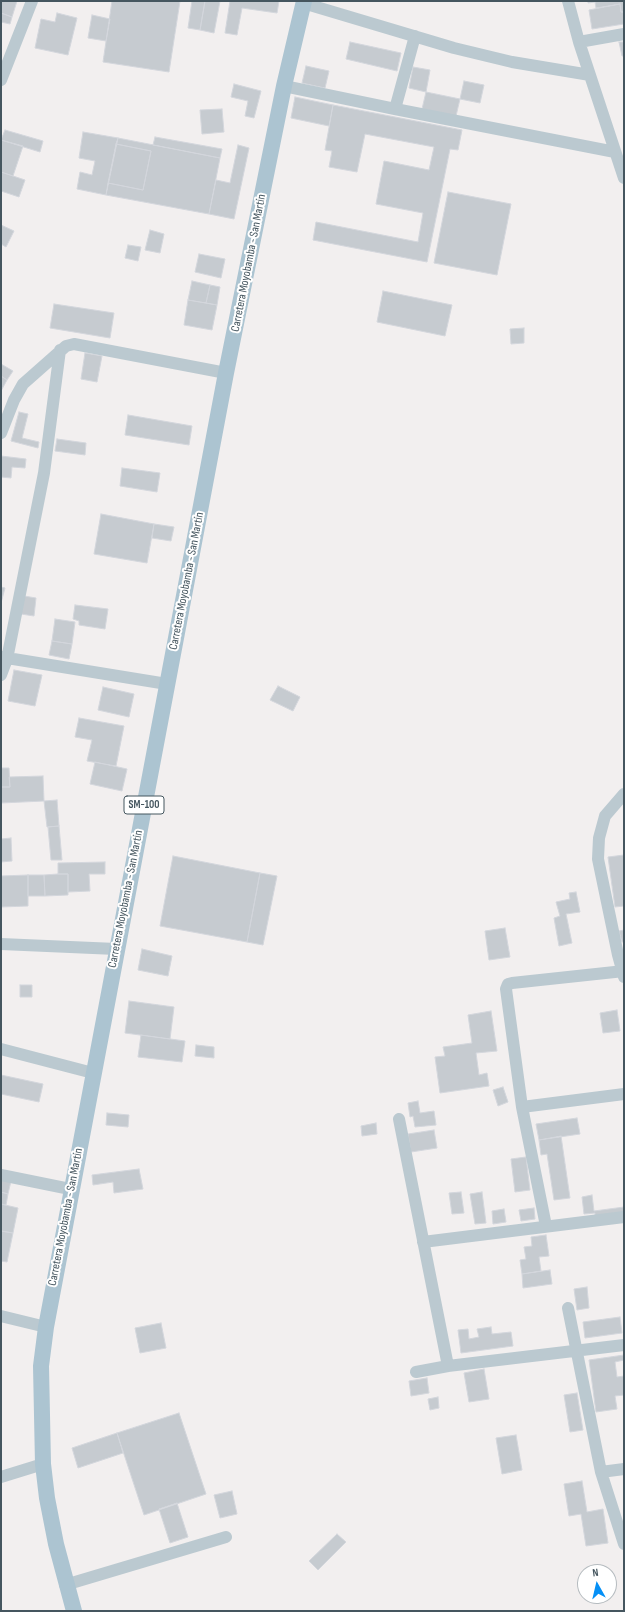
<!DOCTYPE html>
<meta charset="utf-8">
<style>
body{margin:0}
#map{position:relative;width:625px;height:1612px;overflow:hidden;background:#f2efef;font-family:"Sofia Sans Condensed",sans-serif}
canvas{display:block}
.frame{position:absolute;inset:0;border:2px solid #45565f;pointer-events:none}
.north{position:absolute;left:577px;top:1564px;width:40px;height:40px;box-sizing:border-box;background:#fff;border:1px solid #b5bbbf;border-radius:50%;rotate:352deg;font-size:11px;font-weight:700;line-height:16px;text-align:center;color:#45565f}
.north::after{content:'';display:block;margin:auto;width:14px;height:18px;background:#0590f6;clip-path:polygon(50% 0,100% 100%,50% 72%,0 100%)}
</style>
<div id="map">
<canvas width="625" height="1612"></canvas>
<div class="frame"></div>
<div class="north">N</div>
</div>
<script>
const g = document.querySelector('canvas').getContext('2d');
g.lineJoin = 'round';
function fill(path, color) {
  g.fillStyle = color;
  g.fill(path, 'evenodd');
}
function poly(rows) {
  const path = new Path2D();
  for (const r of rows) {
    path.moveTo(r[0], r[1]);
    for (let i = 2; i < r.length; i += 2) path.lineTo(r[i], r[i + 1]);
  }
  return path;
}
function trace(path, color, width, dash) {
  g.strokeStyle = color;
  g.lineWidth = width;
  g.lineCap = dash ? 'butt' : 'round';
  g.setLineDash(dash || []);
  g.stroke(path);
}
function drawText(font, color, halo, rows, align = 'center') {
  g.font = font + ' "Sofia Sans Condensed",sans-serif';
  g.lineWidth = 4;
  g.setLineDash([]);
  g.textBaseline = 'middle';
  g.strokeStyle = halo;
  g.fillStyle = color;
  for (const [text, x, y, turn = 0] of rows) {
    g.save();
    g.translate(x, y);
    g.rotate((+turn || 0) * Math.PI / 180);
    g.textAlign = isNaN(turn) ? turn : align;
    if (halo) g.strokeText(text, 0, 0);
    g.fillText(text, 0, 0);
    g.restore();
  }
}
const building = poly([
 [1,1,17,1,12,17,1,13,1,1],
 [112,1,180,1,169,72,103,62,112,1],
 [192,1,205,1,200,30,188,28,192,1],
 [205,1,220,1,214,33,200,30,205,1],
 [230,1,279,1,277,13,242,8,237,35,225,33,230,1],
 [588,1,624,1,624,12,621,12,620,4,596,8,595,2,588,3,588,1],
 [620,4,621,12,624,12,624,24,592,29,589,10,620,4],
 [1,13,12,17,10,24,1,22,1,13],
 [57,13,77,18,68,55,35,48,41,19,55,22,57,13],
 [92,15,110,19,106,41,88,38,92,15],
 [350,42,401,53,397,71,346,59,350,42],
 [619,42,624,42,624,56,622,56,619,42],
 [306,66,329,71,325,88,302,83,306,66],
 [413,67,430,70,426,92,409,88,413,67],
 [464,81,484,85,480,103,460,99,464,81],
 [234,84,261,91,254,118,245,116,248,101,231,97,234,84],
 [426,92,460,99,456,116,422,109,426,92],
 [295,97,333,105,329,126,291,118,295,97],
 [333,105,462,130,458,150,450,149,427,262,313,240,316,222,418,242,423,213,376,204,384,161,429,170,434,147,365,134,357,172,329,167,332,151,325,150,333,105],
 [222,109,224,132,202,134,200,110,222,109],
 [5,130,43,141,40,152,1,140,5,130],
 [83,132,118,138,106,195,77,189,80,172,92,175,95,161,79,158,83,132],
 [155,137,222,149,220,158,153,145,155,137],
 [118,138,220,158,209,214,106,195,108,183,143,190,151,151,116,144,118,138],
 [1,140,23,146,13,176,1,172,1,140],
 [116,144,151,151,143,190,108,183,116,144],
 [238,145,249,148,234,219,209,214,216,180,230,183,238,145],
 [1,172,25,180,19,197,1,191,1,172],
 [448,192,511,204,497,275,434,263,448,192],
 [1,225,14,231,6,247,1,244,1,225],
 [150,230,164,234,160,253,145,250,150,230],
 [128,245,141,247,138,261,125,258,128,245],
 [199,254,225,259,221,278,195,272,199,254],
 [192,281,210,285,206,303,188,300,192,281],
 [210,285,220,287,217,305,206,303,210,285],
 [383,291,452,305,445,336,377,322,383,291],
 [188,300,217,305,212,330,184,325,188,300],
 [54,304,114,313,110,338,50,328,54,304],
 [524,328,524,343,511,344,510,329,524,328],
 [85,353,102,356,97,382,81,379,85,353],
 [1,364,13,371,7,380,1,376,1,364],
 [1,376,7,380,1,391,1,376],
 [19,412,28,414,22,438,39,442,38,448,11,441,19,412],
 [128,415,192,426,189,445,125,435,128,415],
 [57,439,86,443,85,455,55,451,57,439],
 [1,456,26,459,25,468,12,467,11,478,1,477,1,456],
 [122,468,160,473,157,492,120,486,122,468],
 [101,514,154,524,147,563,94,554,101,514],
 [154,524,174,527,171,541,152,538,154,524],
 [1,587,5,588,1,603,1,587],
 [24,596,36,598,34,616,21,614,24,596],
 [75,605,108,609,105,629,79,625,79,621,73,619,75,605],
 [55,619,75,622,72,644,52,641,55,619],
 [52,641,72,644,69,659,49,655,52,641],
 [14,670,42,675,35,706,8,701,14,670],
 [278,686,300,697,293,711,270,700,278,686],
 [103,687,134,694,129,717,98,710,103,687],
 [79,718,124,726,116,766,87,761,92,740,75,737,79,718],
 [95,762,127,769,122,791,90,784,95,762],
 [1,768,9,768,10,787,1,787,1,768],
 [43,776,44,801,1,803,1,787,10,787,9,777,43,776],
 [57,800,59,826,47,827,44,801,57,800],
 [59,826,62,860,51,860,48,827,59,826],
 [11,838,12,861,1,862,1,839,11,838],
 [624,855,624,906,615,907,608,857,624,855],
 [173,856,260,873,247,942,160,926,173,856],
 [105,862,105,874,89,874,90,891,68,892,68,874,58,874,58,863,105,862],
 [260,873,277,876,263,945,247,942,260,873],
 [58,874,68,874,68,895,45,896,44,875,58,874],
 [28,875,28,906,1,907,1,876,28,875],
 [28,875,44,875,45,896,28,896,28,875],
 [576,892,580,912,566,914,572,943,559,946,554,918,560,916,556,902,570,899,569,893,576,892],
 [505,928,510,957,489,960,485,931,505,928],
 [624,930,624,942,622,942,619,931,624,930],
 [142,949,172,956,168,976,138,970,142,949],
 [20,985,32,985,32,997,20,997,20,985],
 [129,1001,174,1007,170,1039,125,1033,129,1001],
 [617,1010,620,1031,603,1033,600,1013,617,1010],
 [491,1011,497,1051,476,1053,479,1075,487,1073,489,1086,440,1093,435,1057,445,1056,443,1047,472,1043,468,1015,491,1011],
 [141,1035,185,1041,182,1062,138,1057,141,1035],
 [196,1045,214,1047,214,1058,195,1056,196,1045],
 [1,1075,43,1084,39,1102,1,1094,1,1075],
 [503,1087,508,1102,498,1106,493,1090,503,1087],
 [418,1101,420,1113,434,1111,436,1125,415,1127,413,1116,410,1117,408,1103,418,1101],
 [107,1113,129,1115,128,1127,106,1125,107,1113],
 [577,1118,580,1134,539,1140,536,1124,577,1118],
 [376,1123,377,1134,362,1136,361,1126,376,1123],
 [434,1130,437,1148,411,1152,408,1134,434,1130],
 [561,1136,570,1198,554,1200,547,1154,541,1155,539,1140,561,1136],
 [526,1157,530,1190,515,1192,511,1159,526,1157],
 [139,1169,143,1189,114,1193,113,1182,93,1185,92,1175,139,1169],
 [1,1179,11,1181,8,1194,1,1192,1,1179],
 [1,1192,8,1194,6,1205,1,1204,1,1192],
 [461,1192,464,1213,452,1214,449,1193,461,1192],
 [482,1192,486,1223,475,1224,470,1194,482,1192],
 [592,1195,594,1211,624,1207,624,1212,595,1216,595,1213,584,1214,582,1197,592,1195],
 [1,1204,18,1208,13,1233,1,1231,1,1204],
 [534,1208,535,1219,521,1221,519,1210,534,1208],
 [504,1209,506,1222,493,1224,492,1211,504,1209],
 [1,1231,13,1233,7,1262,1,1261,1,1231],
 [546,1235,549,1256,539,1257,541,1271,522,1274,520,1260,526,1259,524,1247,532,1246,531,1237,546,1235],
 [550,1270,552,1284,523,1288,522,1274,550,1270],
 [587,1287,589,1308,577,1310,574,1289,587,1287],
 [620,1317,622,1333,585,1338,583,1322,620,1317],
 [161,1323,166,1348,140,1353,135,1328,161,1323],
 [491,1327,492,1334,511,1332,513,1346,461,1353,458,1330,468,1329,469,1339,479,1337,477,1329,491,1327],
 [624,1355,624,1360,615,1362,617,1377,624,1376,624,1395,615,1396,617,1409,596,1412,589,1360,624,1355],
 [484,1369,489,1399,469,1402,464,1373,484,1369],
 [427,1378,429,1393,411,1396,409,1381,427,1378],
 [577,1393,583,1430,570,1432,564,1395,577,1393],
 [438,1397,439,1408,430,1410,428,1399,438,1397],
 [179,1413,206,1494,144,1515,117,1433,179,1413],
 [117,1433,123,1453,78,1468,72,1448,117,1433],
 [516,1435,522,1470,502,1474,496,1438,516,1435],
 [582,1481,587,1512,603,1509,608,1543,586,1546,581,1514,569,1516,564,1484,582,1481],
 [232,1491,237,1514,220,1518,214,1495,232,1491],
 [177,1503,188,1537,170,1543,159,1509,177,1503],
 [337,1534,346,1542,318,1570,309,1561,337,1534]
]);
const minor = poly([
 [568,1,579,42,624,178],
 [303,3,454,48,512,62,590,75],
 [579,42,624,34],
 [1,80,32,1],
 [284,86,395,109,615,152],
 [395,109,415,36],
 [1,433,14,400,23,384,66,346,74,344,226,373],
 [1,657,167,684],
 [1,675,7,659,44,473,60,350],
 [624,794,605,816,599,838,598,859,618,955,624,977],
 [1,944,116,949],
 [1,1049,93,1073],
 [522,1107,624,1094],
 [399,1119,448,1366],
 [1,1175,70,1189],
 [546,1226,522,1107,506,989,508,984,512,983,624,971],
 [423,1242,624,1217],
 [568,1308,601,1472,624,1544],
 [1,1316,46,1327],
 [416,1372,448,1366,624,1345],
 [601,1472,624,1469],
 [1,1477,43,1464],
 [65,1585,226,1537]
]);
const major = poly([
 [74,1611,56,1544,47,1498,43,1464,41,1366,46,1327,226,373,284,86,304,1]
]);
const shields = [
 [144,805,40]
];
const shieldNames = [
 ["SM-100",144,805]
];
const streetNames = [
 ["Carretera Moyobamba - San Martín",249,263,-79],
 ["Carretera Moyobamba - San Martín",187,581,-79],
 ["Carretera Moyobamba - San Martín",126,899,-79],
 ["Carretera Moyobamba - San Martín",66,1217,-79]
];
fill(building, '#c6cbd0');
trace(building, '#d3d6dc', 1);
trace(minor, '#bbc9d0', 12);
trace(major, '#acc4d1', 16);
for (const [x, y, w] of shields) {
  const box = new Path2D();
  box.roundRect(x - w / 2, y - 9, w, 18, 3);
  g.fillStyle = '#fff';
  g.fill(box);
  trace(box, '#45565f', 1);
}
drawText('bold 11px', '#45565f', null, shieldNames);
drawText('12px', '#45565f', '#fff', streetNames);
</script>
